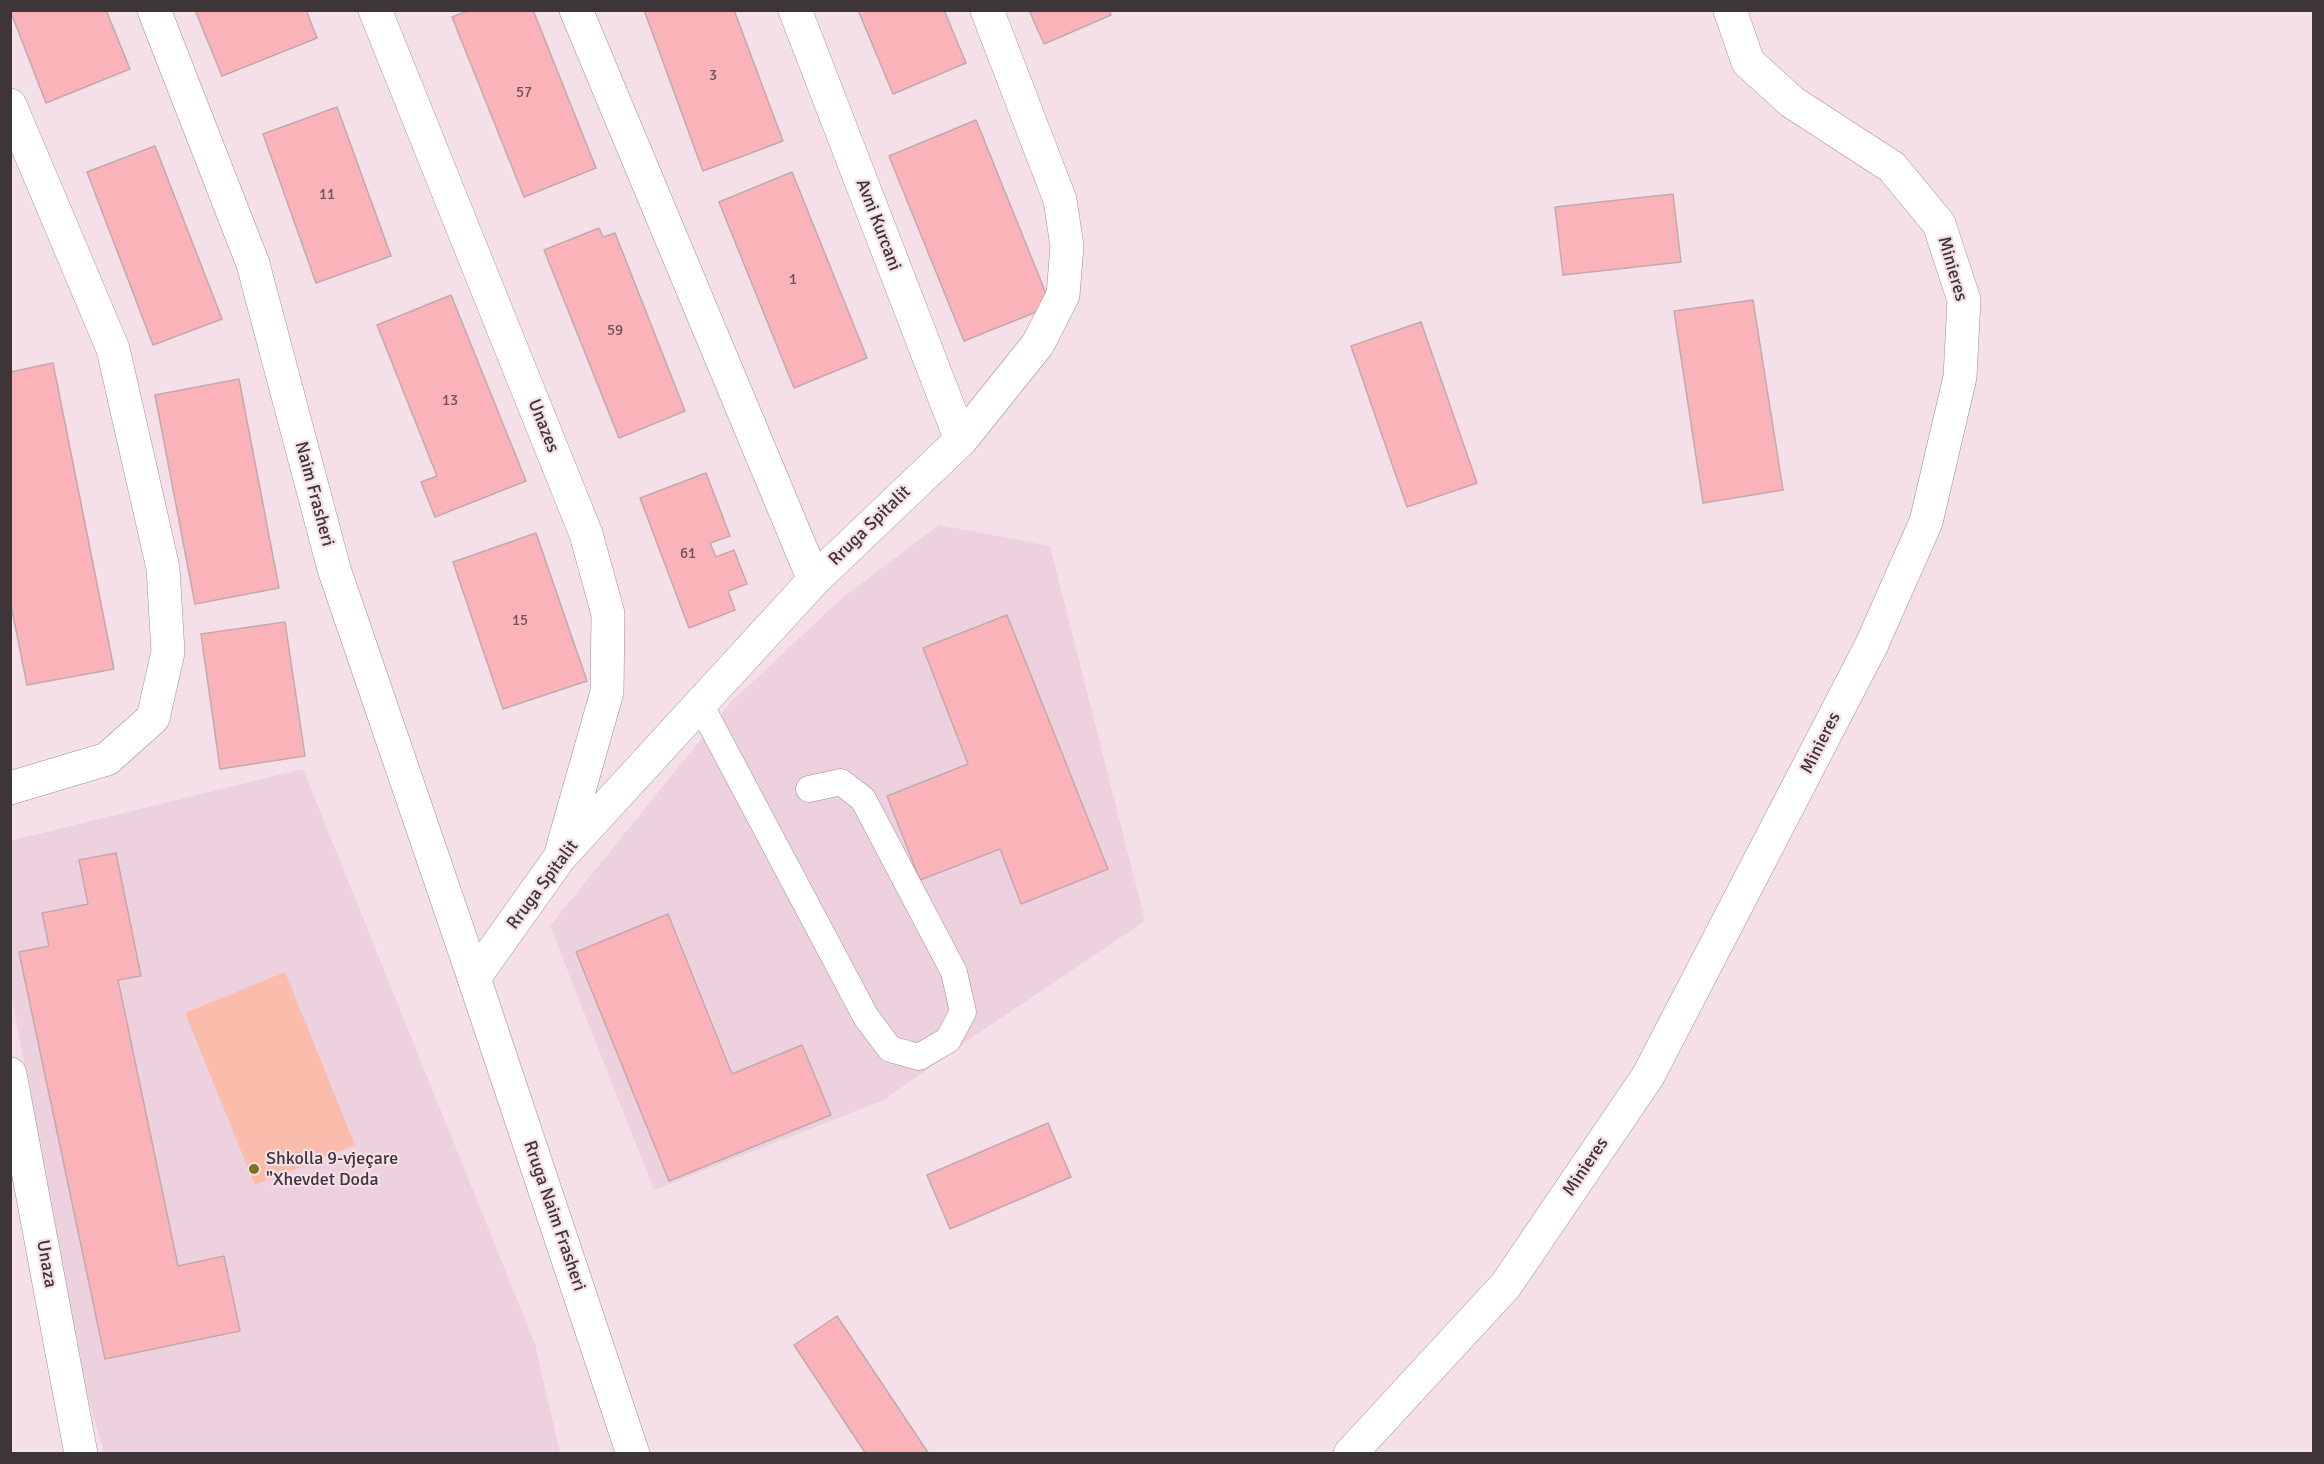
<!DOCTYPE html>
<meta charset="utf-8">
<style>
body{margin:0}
#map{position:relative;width:2324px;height:1464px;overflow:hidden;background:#f5dfe8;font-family:Signika,sans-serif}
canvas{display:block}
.frame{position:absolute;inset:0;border:12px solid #3d3538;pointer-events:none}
</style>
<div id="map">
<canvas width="2324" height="1464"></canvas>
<div class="frame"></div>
</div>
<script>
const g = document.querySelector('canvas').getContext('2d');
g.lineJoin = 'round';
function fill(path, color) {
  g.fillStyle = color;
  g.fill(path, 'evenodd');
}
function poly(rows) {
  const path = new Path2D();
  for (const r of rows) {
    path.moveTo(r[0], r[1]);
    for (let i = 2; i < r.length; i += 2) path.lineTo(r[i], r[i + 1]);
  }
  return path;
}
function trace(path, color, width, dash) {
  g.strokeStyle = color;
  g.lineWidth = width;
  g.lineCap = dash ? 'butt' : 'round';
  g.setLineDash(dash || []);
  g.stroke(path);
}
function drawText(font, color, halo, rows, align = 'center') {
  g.font = font + ' Signika,sans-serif';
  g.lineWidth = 4.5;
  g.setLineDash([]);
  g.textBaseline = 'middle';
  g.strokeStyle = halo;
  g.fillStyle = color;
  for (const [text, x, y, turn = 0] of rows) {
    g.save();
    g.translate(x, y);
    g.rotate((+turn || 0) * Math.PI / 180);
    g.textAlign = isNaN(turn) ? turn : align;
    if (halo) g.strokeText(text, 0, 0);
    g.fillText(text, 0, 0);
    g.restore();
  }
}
const built = poly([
 [939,525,1050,546,1145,921,977,1034,884,1100,654,1190,550,926,731,702,841,599],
 [303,769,535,1344,560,1453,104,1453,84,1384,11,994,10,841]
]);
const green = poly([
 [285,972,355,1145,255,1185,185,1013]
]);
const building = poly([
 [10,10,106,10,130,69,46,103,10,10],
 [195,10,306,10,317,38,222,76,195,10],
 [470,10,533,10,596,168,524,197,452,17,470,10],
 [644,10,734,10,783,141,703,171,644,10],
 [858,10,944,10,966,63,893,94,858,10],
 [1029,10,1109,10,1111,15,1044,44,1029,10],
 [337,107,391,256,316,283,263,134,337,107],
 [976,120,1051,306,964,341,889,156,976,120],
 [155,146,222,319,153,345,87,172,155,146],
 [792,172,867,358,794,388,719,202,792,172],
 [1673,194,1681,262,1563,275,1555,207,1673,194],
 [599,228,603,237,615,233,685,411,619,438,544,250,599,228],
 [451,295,526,481,435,517,421,482,437,476,377,325,451,295],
 [1753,300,1783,490,1703,503,1674,311,1753,300],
 [1421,322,1477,483,1407,507,1351,346,1421,322],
 [53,363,114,669,27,685,10,600,10,372,53,363],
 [239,379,279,588,195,604,155,395,239,379],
 [706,473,730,536,710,543,716,557,734,550,747,584,728,591,735,610,689,628,640,498,706,473],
 [536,533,587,681,503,709,453,562,536,533],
 [1007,615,1108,869,1021,904,1000,849,920,880,887,796,968,764,923,648,1007,615],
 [285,622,305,756,220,769,201,634,285,622],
 [116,853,141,976,118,980,178,1266,224,1256,240,1331,105,1359,19,952,49,946,42,913,88,904,79,860,116,853],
 [668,914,732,1074,802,1045,831,1115,669,1181,576,952,668,914],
 [1048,1123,1071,1177,950,1229,927,1175,1048,1123],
 [837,1316,929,1454,866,1454,794,1345,837,1316]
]);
const service = poly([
 [700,704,866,1017,890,1049,919,1057,948,1040,963,1012,954,972,863,799,841,782,809,789]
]);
const pedestrian = poly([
 [154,10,253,264,334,569,474,978]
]);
const minor = poly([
 [375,10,586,534,608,614,607,692,562,850],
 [576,10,814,580],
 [795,10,961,440],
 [10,105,113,349,163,568,168,652,153,718,107,759,10,788],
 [633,1454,474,978,560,857,814,580,961,440,1038,344,1063,295,1067,246,1060,200,987,10],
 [1350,1454,1506,1285,1648,1076,1871,646,1926,522,1960,377,1964,300,1939,224,1892,167,1792,102,1748,62,1730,10]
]);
const tertiary = poly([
 [10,1074,81,1454]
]);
const markers = [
 [254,1169,6,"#7c761b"]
];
const numberNames = [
 ["3",713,76],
 ["57",524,93],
 ["11",327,195],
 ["1",793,280],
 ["59",615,331],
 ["13",450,401],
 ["61",688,554],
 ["15",520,621]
];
const streetNames = [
 ["Avni Kurcani",878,225,69],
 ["Minieres",1952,269,74],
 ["Unazes",543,426,68],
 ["Naim Frasheri",314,494,75],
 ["Rruga Spitalit",870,526,-44],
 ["Minieres",1821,743,-63],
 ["Rruga Spitalit",543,885,-53],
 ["Minieres",1586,1167,-56],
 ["Rruga Naim Frasheri",554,1216,71],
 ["Unaza",46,1264,80]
];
const poiNames = [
 ["Shkolla 9-vjeçare",266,1159],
 ["\"Xhevdet Doda",266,1180]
];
fill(built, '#eed1de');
fill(green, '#fabcab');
fill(building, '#fbb3ba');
trace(building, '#c1aaac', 1.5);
trace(service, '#a18d96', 27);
trace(pedestrian, '#a18d96', 34);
trace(minor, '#a18d96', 34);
trace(tertiary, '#a18d96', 34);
trace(service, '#fff', 26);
trace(pedestrian, '#fff', 33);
trace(minor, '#fff', 33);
trace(tertiary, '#fff', 33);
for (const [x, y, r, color] of markers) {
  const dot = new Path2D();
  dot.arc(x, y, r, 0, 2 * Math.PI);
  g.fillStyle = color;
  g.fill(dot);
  trace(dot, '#f5dfe8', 2);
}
drawText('15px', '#6c5458', null, numberNames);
drawText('18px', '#3d3538', '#f5dfe8', streetNames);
drawText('18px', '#3d3538', '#f5dfe8', poiNames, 'left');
</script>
